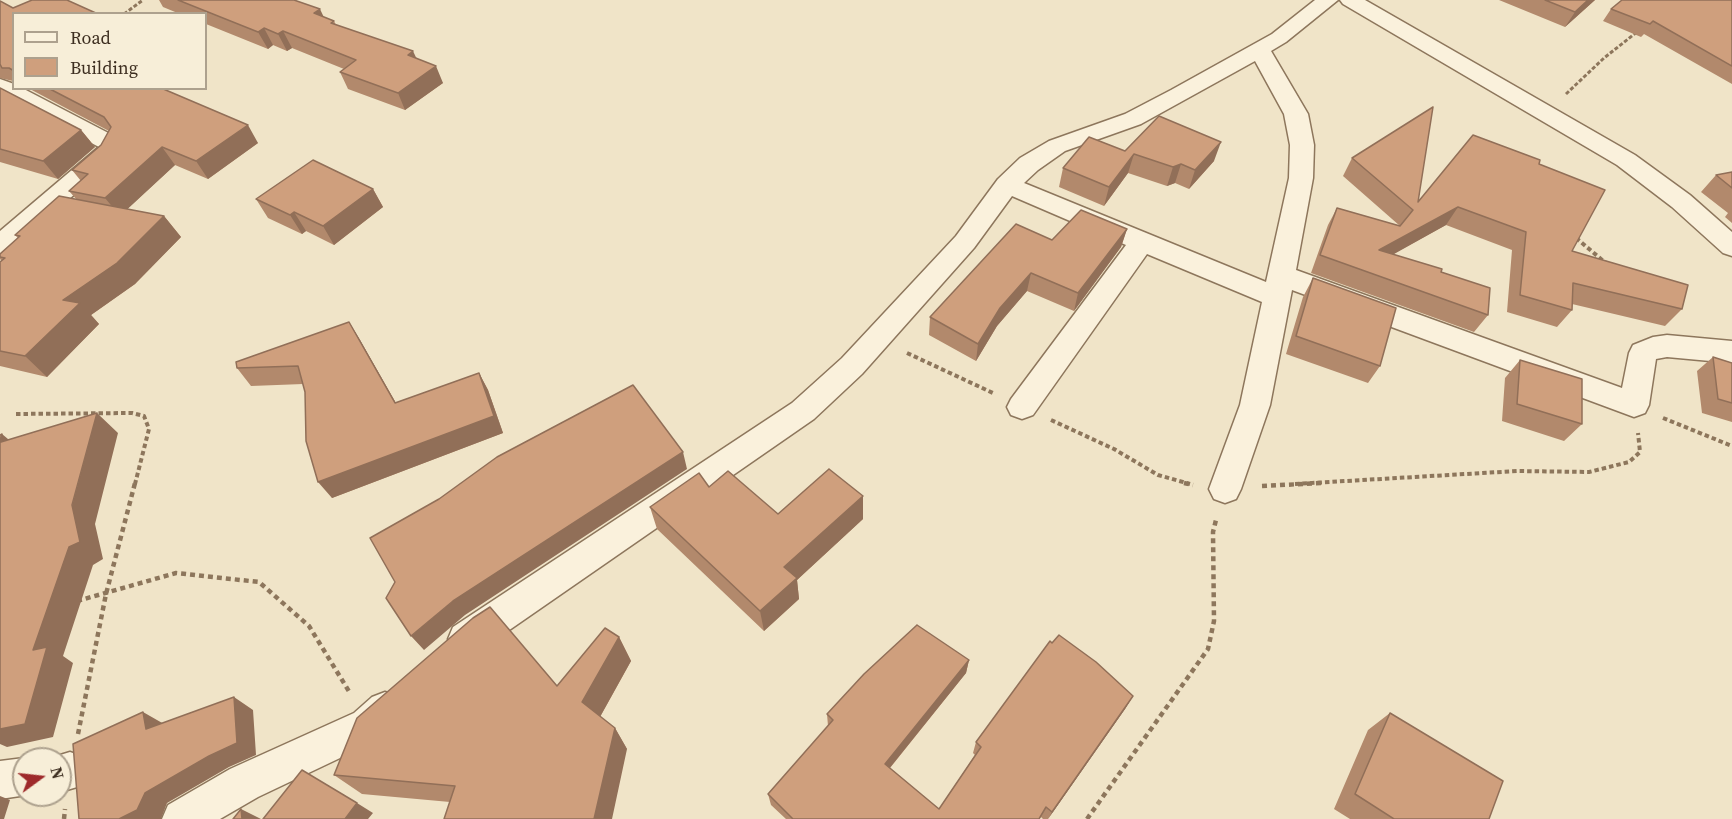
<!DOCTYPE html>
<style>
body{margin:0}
#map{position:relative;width:1732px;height:819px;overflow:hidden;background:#f0e4c8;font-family:"Source Serif 4",serif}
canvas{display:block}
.legend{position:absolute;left:12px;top:12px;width:195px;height:78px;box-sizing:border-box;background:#f7eed8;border:2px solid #ada18e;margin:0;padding:8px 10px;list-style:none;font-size:18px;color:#3d2e20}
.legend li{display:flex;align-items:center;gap:12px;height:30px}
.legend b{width:30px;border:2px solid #ada18e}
.north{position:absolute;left:12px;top:747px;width:60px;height:60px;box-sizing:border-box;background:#f7eed8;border:2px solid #ada18e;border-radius:50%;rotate:75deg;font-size:16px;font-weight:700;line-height:24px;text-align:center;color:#3d2e20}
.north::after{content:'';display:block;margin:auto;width:21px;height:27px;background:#9e2a2b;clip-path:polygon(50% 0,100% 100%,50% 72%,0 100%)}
</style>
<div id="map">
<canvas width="1732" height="819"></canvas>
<ul class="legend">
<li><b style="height:8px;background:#faf1dc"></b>Road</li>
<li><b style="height:16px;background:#cf9f7d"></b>Building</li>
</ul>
<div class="north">N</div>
</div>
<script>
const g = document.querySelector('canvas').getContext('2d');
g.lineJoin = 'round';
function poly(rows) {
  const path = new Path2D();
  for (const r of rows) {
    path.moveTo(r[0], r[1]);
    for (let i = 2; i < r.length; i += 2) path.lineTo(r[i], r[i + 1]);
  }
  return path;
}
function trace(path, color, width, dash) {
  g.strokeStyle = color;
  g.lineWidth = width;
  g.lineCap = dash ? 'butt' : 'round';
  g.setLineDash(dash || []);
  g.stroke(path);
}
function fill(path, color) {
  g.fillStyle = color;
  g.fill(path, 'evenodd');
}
const pathFar2 = poly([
 [124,14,143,0],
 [1566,94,1604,58,1637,32]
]);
const pathFar1 = poly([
 [1576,238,1607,264],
 [907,353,993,393],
 [16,414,132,413,144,416,149,429,135,484],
 [1663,418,1732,446],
 [1051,420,1114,449,1158,475,1190,484],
 [1295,484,1517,471,1589,472,1629,462,1640,452,1638,433]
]);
const path = poly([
 [1184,483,1193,485],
 [1262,486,1321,483],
 [77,601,176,573,259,582,309,626,350,693],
 [78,734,106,594,135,483],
 [64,819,65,809],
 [1087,819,1208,649,1214,621,1213,532,1216,520]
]);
const minor = poly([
 [1315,0,1338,0,1286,42,1271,51,1308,114,1314,145,1313,178,1296,270,1622,388,1629,353,1633,345,1653,337,1667,335,1732,341,1732,363,1667,357,1656,359,1649,405,1645,413,1634,417,1292,290,1270,405,1241,489,1236,499,1225,503,1214,499,1209,489,1240,405,1262,302,1147,254,1033,415,1022,419,1011,415,1007,407,1011,399,1126,245,1012,196,974,248,862,374,814,419,479,651,466,656,453,651,448,639,453,627,792,403,842,358,956,236,998,179,1020,158,1049,141,1125,114,1171,90,1272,34,1315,0],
 [1255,61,1284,114,1290,145,1289,178,1266,282,1024,183,1038,170,1065,151,1141,124,1255,61],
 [1340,0,1365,0,1635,155,1690,195,1732,232,1732,256,1723,253,1672,207,1617,165,1343,4,1340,0],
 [0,79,14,84,14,88,22,88,116,137,123,146,113,161,9,251,0,254,0,231,99,147,0,95,0,79],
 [385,692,398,697,404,710,398,723,380,739,258,797,220,819,162,819,168,805,230,769,354,713,372,697,385,692],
 [70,752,84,757,89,771,84,785,60,792,60,759,47,759,70,752],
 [24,758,27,759,24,759,24,795,27,795,0,799,0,761,24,758]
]);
const wall = poly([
 [159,0,294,0,324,17,334,21,336,25,417,58,443,83,405,110,348,89,340,72,344,69,292,48,287,51,273,45,268,49,206,24,206,14,180,14,163,7],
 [1499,0,1595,0,1565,27],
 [1732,0,1732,84,1644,34,1641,37,1603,21,1611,9],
 [0,1,14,14,14,82,13,81,0,78],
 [0,88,81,130,95,147,58,179,0,162],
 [28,88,161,88,258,143,208,179,175,165,127,209,164,216,181,237,135,284,91,315,99,324,47,377,0,366,0,262,2,261,0,259,0,254,18,238,15,235,77,200,69,191,81,181,72,170,101,145,109,131],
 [1125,151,1214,161,1189,189,1175,183,1167,186,1128,173,1104,206,1059,187,1063,168],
 [1352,158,1418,202,1539,164,1572,251,1682,309,1665,326,1572,304,1572,310,1557,327,1507,312,1512,250,1446,225,1393,254,1441,272,1488,315,1474,332,1311,273,1328,225,1337,208,1400,226,1343,176],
 [1732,172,1732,223,1725,217,1728,213,1701,192,1716,175],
 [373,189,383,207,334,245,306,231,302,234,268,218,256,199],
 [1127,229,1121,247,1074,311,1027,291,997,326,976,361,929,335,930,317,1052,240],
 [1313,278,1380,366,1368,383,1286,354,1303,297],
 [349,322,360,340,396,403,479,373,488,390,503,433,332,498,303,384,251,386,237,368],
 [1713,357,1732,363,1732,422,1702,413,1697,371],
 [1520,360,1582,424,1564,441,1502,421,1505,378],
 [863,496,863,519,797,580,799,599,764,631,657,529,650,507,778,514],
 [619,637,631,661,600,717,615,728,627,749,450,802,362,794,334,775,557,686],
 [969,660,966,673,890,768,939,809,975,755,973,753,976,742,1133,696,1125,709,1048,819,1043,819,1041,817,1039,819,786,819,771,805,768,794,828,726,827,714],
 [1390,713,1489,819,1350,819,1334,809,1368,730]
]);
const shadedWall = poly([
 [1588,0,1595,0,1565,27,1575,12],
 [320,9,328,26,314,13],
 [264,28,273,45,268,49,258,32],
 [283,31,292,48,287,51,278,34],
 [413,51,421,68,408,55],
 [436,66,443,83,405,110,398,93],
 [248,125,258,143,208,179,196,161],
 [81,130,95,147,58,179,43,161],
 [1221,142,1214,161,1189,189,1195,170],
 [162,147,175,165,120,216,105,198],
 [1134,154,1128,173,1104,206,1109,187],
 [1181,164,1175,183,1167,186,1173,167],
 [373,189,383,207,334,245,323,226],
 [1458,207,1446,225,1369,268,1379,250],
 [294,212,306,231,302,234,290,215],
 [164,216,181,237,135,284,91,315,99,324,47,377,25,356,63,300],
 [1127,229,1121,247,1074,311,1078,293],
 [1031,273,1027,291,997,326,976,361,978,344,1000,308],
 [349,322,360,340,406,421,395,403],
 [479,373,488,390,503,433,332,498,318,482],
 [97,413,118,433,95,524,103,559,93,565,63,656,73,663,53,737,7,747,0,744,0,729,33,650],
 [2,434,26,454,1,442],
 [683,452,687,469,465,615,424,650,411,636,453,601],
 [863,496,863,519,797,580,799,599,764,631,760,611,784,567],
 [619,637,631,661,596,724,582,702],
 [969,660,966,673,884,775,885,764],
 [1133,696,1125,709,1048,819,1052,812],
 [234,697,253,710,256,755,229,767,167,803,161,819,119,819],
 [143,712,164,724,146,729],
 [615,728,627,749,612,819,594,819],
 [0,796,10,800,4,819,0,819],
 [357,803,373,813,368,819,345,819],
 [241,809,261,819,242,819]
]);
const building = poly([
 [32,0,67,0,98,14,14,14,14,71,9,68,2,68,0,64,0,1,13,8,32,0],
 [178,0,294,0,320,9,314,13,334,21,331,23,413,51,408,55,436,66,398,93,340,72,356,60,283,31,278,34,264,28,258,32,178,0],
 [1545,0,1588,0,1575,12,1545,0],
 [1622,0,1732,0,1732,66,1653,21,1650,24,1611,9,1622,0],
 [0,88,81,130,43,161,0,149,0,88],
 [48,88,161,88,248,125,196,161,162,147,105,198,69,191,88,174,72,170,101,145,111,127,104,117,48,88],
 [1433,107,1418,202,1473,135,1540,160,1539,164,1605,190,1572,251,1688,285,1682,309,1573,283,1572,310,1520,295,1526,232,1458,207,1379,250,1442,269,1441,272,1490,288,1488,315,1320,255,1337,208,1400,226,1413,210,1352,158,1433,107],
 [1159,116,1221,142,1195,170,1181,164,1173,167,1134,154,1109,187,1063,168,1089,137,1125,151,1159,116],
 [313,160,373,189,323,226,294,212,290,215,256,199,313,160],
 [1732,172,1732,188,1716,175,1732,172],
 [59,196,164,216,117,263,63,300,80,303,25,356,0,351,0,262,5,258,0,257,0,254,20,236,15,235,59,196],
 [1081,210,1127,229,1078,293,1031,273,1000,308,978,344,930,317,1016,224,1052,240,1081,210],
 [1313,278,1396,308,1380,366,1296,336,1313,278],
 [349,322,395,403,479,373,494,416,318,482,306,441,305,392,298,366,237,368,236,362,349,322],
 [1713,357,1732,363,1732,403,1718,399,1713,357],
 [1520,360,1582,379,1582,424,1517,404,1520,360],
 [633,385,683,452,453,601,411,636,386,598,395,582,370,538,439,499,497,457,633,385],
 [97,413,72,505,80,542,69,547,33,650,47,647,25,724,0,729,0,435,2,434,1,442,97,413],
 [829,469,863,496,784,567,797,578,760,611,650,507,699,473,709,487,728,471,778,514,829,469],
 [490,607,557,686,605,628,619,637,582,702,615,728,594,819,444,819,455,786,334,775,357,718,473,618,490,607],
 [917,625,969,660,885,764,939,809,981,747,976,742,1050,641,1052,643,1059,635,1096,662,1133,696,1052,812,1046,807,1039,819,793,819,768,794,833,720,827,714,864,674,917,625],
 [234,697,237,743,209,756,145,793,137,810,119,819,79,819,73,744,143,712,146,729,234,697],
 [1390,713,1503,781,1489,819,1394,819,1355,794,1390,713],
 [302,770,357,803,345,819,263,819,302,770],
 [241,809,242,819,233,819,241,809]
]);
trace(minor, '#8d765c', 3);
trace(pathFar2, '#8d765c', 3, [4, 2]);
trace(pathFar1, '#8d765c', 4, [4.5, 3]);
trace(path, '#8d765c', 4.5, [5, 4]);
fill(minor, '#faf1dc');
fill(wall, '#b2896c');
fill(shadedWall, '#916f58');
fill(building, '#cf9f7d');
trace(building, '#916f58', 1.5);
</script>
